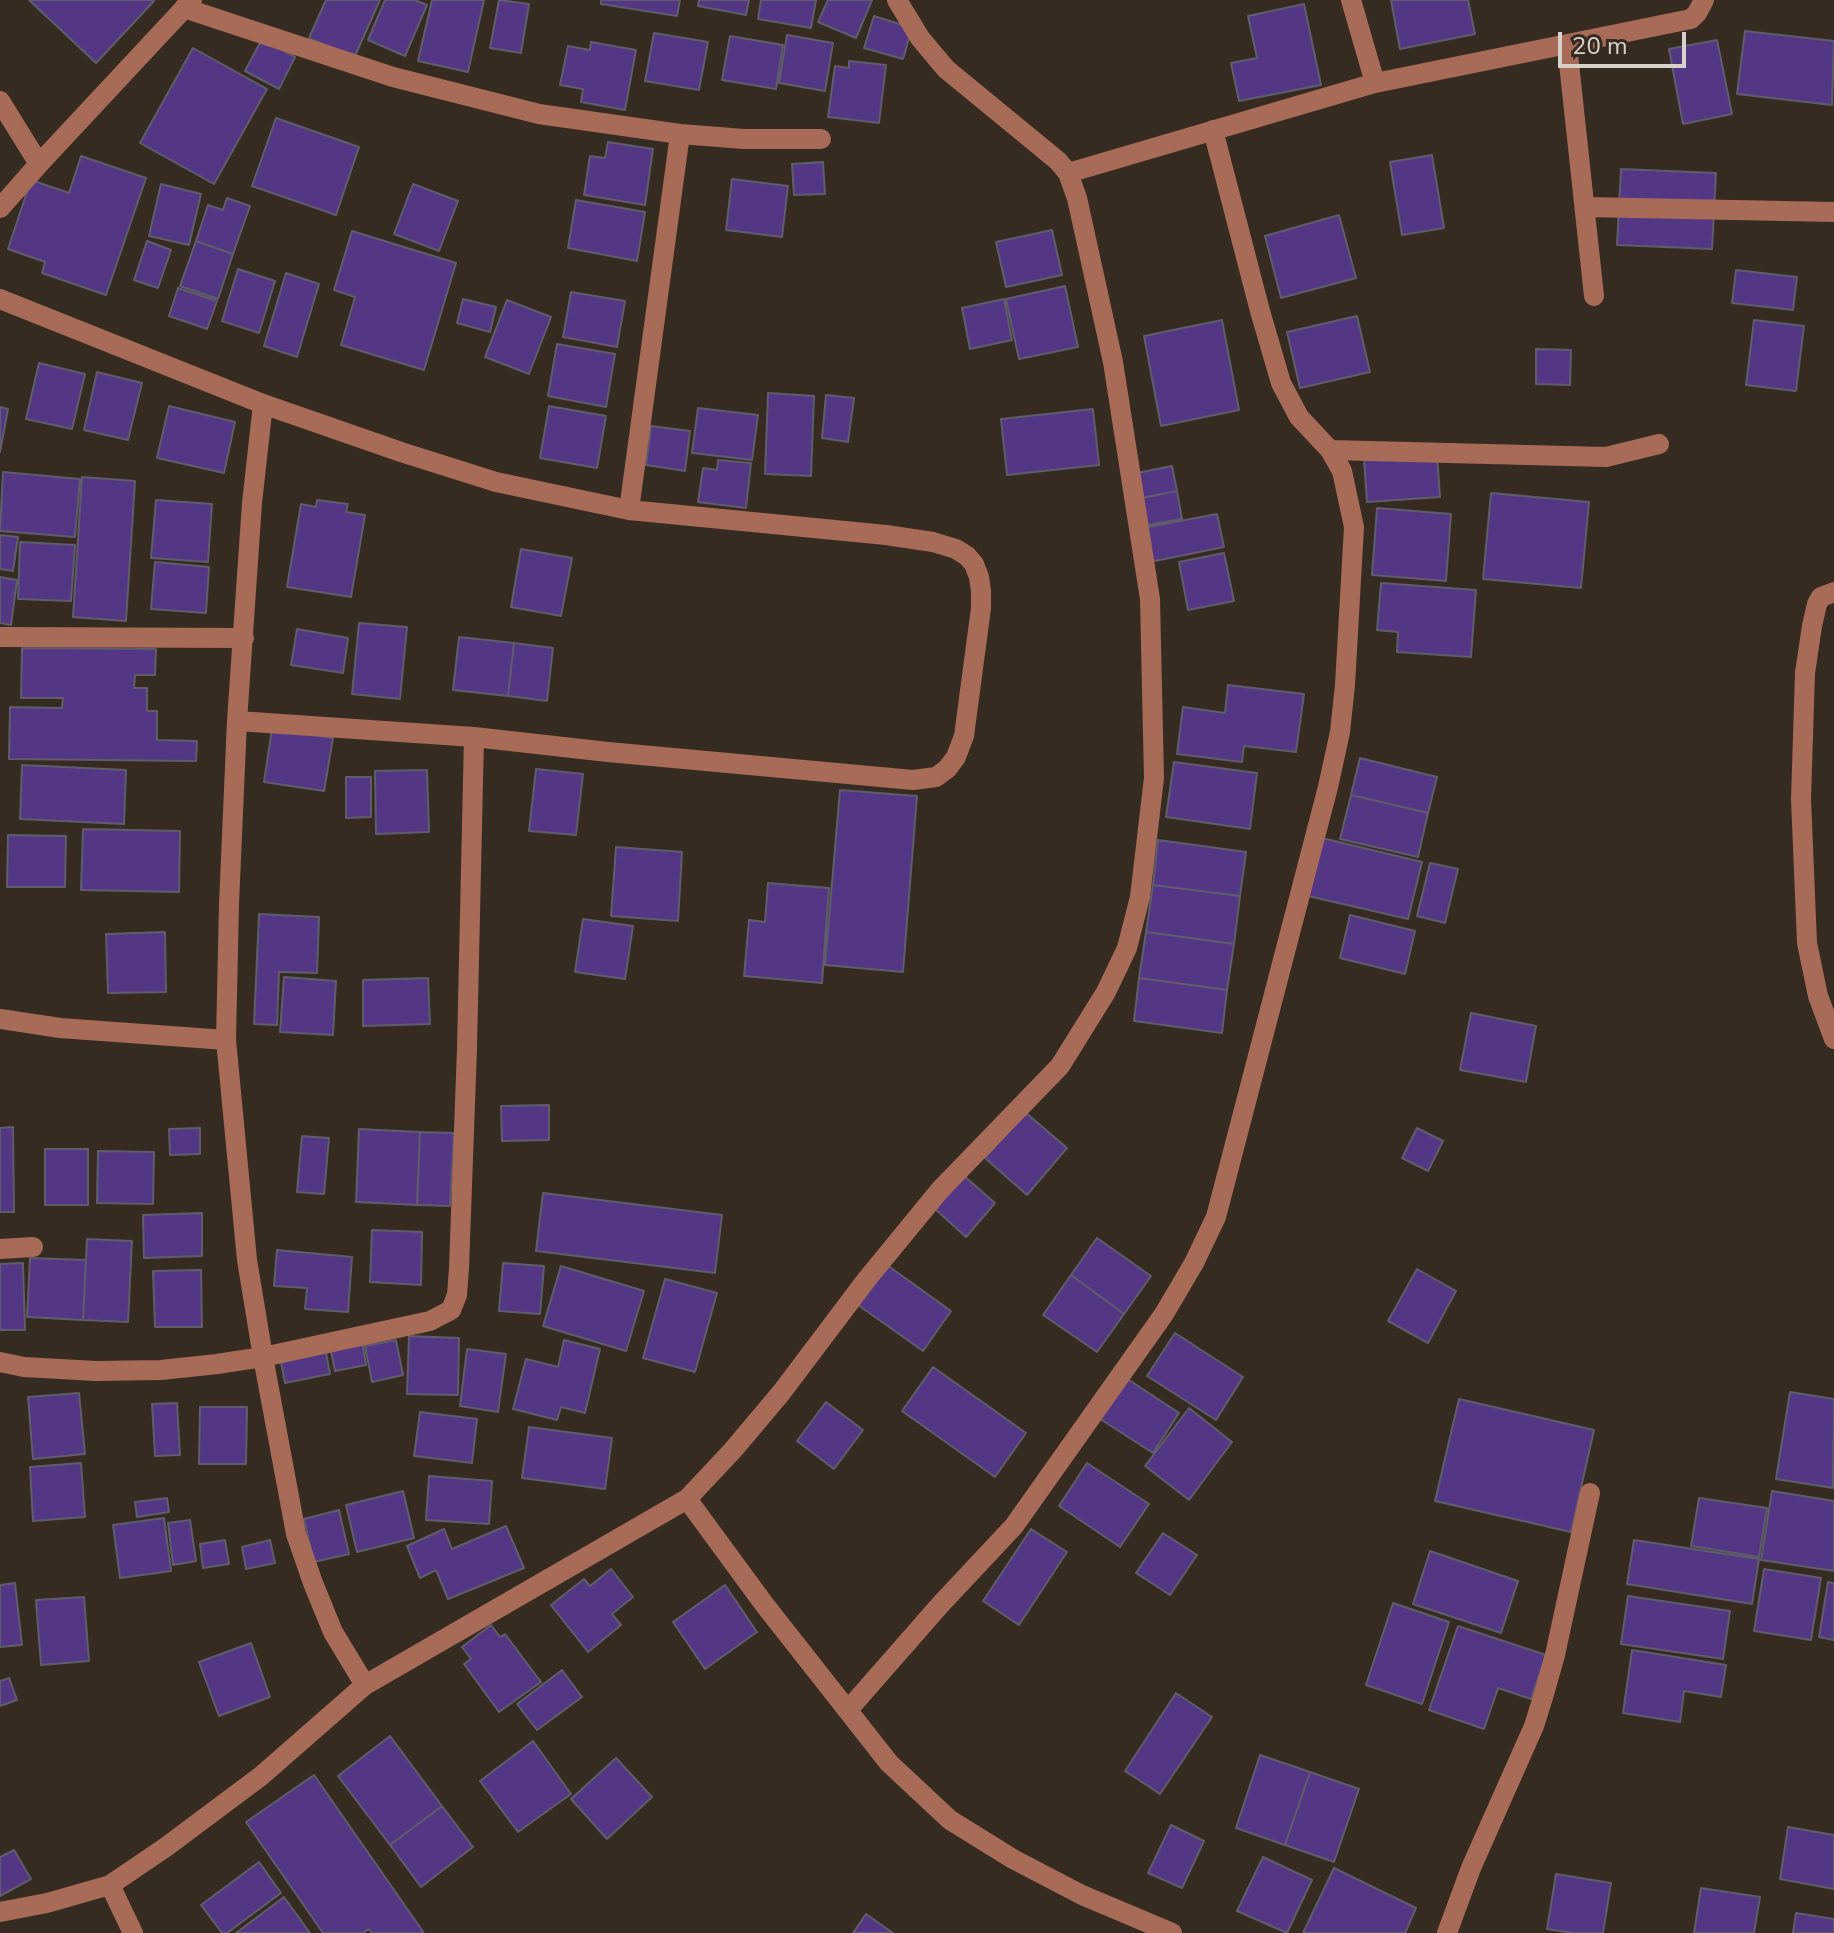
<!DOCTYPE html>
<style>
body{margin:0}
#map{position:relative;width:1834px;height:1933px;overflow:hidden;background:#362b21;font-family:"Nunito Sans",sans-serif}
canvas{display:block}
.scale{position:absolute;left:1558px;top:32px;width:128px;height:36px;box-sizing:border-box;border:4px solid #d8d1ca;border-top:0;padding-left:10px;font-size:24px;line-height:28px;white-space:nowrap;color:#d8d1ca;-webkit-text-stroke:6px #362b21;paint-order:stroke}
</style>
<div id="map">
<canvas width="1834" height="1933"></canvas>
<div class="scale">20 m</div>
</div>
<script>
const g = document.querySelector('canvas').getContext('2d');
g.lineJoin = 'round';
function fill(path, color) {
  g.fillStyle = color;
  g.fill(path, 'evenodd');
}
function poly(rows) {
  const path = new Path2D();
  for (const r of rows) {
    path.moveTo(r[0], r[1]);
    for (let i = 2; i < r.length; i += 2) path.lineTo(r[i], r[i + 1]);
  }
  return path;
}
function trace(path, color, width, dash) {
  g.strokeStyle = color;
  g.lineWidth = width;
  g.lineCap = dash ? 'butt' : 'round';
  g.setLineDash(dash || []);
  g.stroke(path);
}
const building = poly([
 [29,0,153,0,154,1,96,63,29,0],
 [326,0,380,0,354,58,309,38,326,0],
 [385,0,415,0,427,5,405,56,368,40,385,0],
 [432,0,484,0,468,72,418,61,432,0],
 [499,0,529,4,521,53,490,48,499,0],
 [601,0,680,0,677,16,601,4,601,0],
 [699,0,749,0,746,15,698,6,699,0],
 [761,0,816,0,811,28,758,19,761,0],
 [828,0,872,0,856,38,818,22,828,0],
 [1391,0,1468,0,1475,34,1400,49,1391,0],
 [1304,4,1321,85,1239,101,1231,63,1257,58,1248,16,1304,4],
 [874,16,912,28,903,59,864,48,874,16],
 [1745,31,1834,41,1832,105,1737,94,1745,31],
 [654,33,708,42,699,90,645,81,654,33],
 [787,35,833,43,825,91,779,83,787,35],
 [730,36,783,45,776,89,722,80,730,36],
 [262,39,295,57,279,89,245,71,262,39],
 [1717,40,1732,114,1683,124,1669,49,1717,40],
 [591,42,636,50,625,110,581,102,583,89,560,85,568,46,590,50,591,42],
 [193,48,267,89,214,184,140,143,193,48],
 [849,61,886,65,879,123,828,117,835,66,849,68,849,61],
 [276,118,359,147,336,215,252,186,276,118],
 [608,142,653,149,645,205,584,195,590,156,605,158,608,142],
 [1432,155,1444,228,1402,235,1390,162,1432,155],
 [81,156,146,178,106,295,42,273,45,262,8,249,31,180,69,193,81,156],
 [823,162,825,194,794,195,792,164,823,162],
 [1621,169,1716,173,1712,249,1617,245,1621,169],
 [732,179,788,186,782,237,726,230,732,179],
 [161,184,201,194,189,245,149,236,161,184],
 [413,184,458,201,439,251,394,234,413,184],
 [227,198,250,206,233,254,196,241,208,205,223,210,227,198],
 [576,200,645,212,637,261,568,248,576,200],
 [1339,215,1356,278,1281,298,1265,236,1339,215],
 [1052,230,1062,275,1006,287,996,242,1052,230],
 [352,231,456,263,424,370,341,345,355,297,334,290,352,231],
 [147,241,171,250,158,288,134,280,147,241],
 [196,241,233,254,218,299,180,286,196,241],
 [238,269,275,281,259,333,222,321,238,269],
 [1736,270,1797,277,1793,310,1732,303,1736,270],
 [286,273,319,284,297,357,264,346,286,273],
 [1065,286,1078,347,1019,359,1006,299,1065,286],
 [178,288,217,301,207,329,169,316,178,288],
 [571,292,625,301,617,347,563,337,571,292],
 [463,299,496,307,490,332,457,323,463,299],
 [1004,299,1012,340,970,349,962,308,1004,299],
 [507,300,551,317,529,374,485,357,507,300],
 [1357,316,1370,372,1300,388,1287,332,1357,316],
 [1222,320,1239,410,1161,426,1144,336,1222,320],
 [1754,320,1804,326,1796,391,1746,385,1754,320],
 [557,344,615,354,606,407,548,396,557,344],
 [1536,349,1571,350,1570,385,1536,384,1536,349],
 [39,363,85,374,72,429,26,419,39,363],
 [97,372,142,383,128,440,84,430,97,372],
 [768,393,814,396,811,476,765,474,768,393],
 [826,395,854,398,848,442,822,438,826,395],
 [169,406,235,422,224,473,157,458,169,406],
 [549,406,606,416,597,468,540,458,549,406],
 [0,407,8,409,0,452,0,407],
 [698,408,758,415,752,460,692,453,698,408],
 [1093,409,1099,465,1007,475,1001,419,1093,409],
 [651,426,690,431,685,471,646,465,651,426],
 [1437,454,1440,497,1367,502,1364,460,1437,454],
 [718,460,751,463,746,508,698,502,703,468,717,470,718,460],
 [1172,466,1177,491,1137,499,1132,474,1172,466],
 [3,472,80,479,75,537,0,531,3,472],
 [82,477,135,481,126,621,73,617,82,477],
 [1177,491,1182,519,1142,526,1137,499,1177,491],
 [1491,493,1589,502,1581,588,1483,579,1491,493],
 [156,500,212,504,208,562,151,558,156,500],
 [317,500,348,504,346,512,365,515,351,597,287,587,301,504,316,507,317,500],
 [1377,508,1451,514,1446,581,1372,575,1377,508],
 [1217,514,1224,547,1150,562,1143,528,1217,514],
 [0,535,18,537,13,571,0,569,0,535],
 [20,542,75,545,71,601,18,599,20,542],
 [521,549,572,558,561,616,511,607,521,549],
 [1224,553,1234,601,1188,610,1179,562,1224,553],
 [155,562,209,567,206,613,151,609,155,562],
 [0,577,17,580,11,625,0,623,0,577],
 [1381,583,1476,590,1471,657,1397,652,1398,632,1377,630,1381,583],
 [359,623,407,627,400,699,352,694,359,623],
 [297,629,348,638,343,673,291,665,297,629],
 [459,637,514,643,508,696,453,690,459,637],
 [514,643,553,648,547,701,508,696,514,643],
 [22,648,156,649,155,675,135,675,134,688,147,688,147,711,157,711,157,740,197,741,196,761,9,759,10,707,62,708,63,698,21,698,22,648],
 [1228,685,1304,694,1296,752,1244,746,1242,762,1177,754,1183,707,1225,713,1228,685],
 [272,729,333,738,324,791,264,782,272,729],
 [1360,758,1437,777,1428,813,1351,795,1360,758],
 [1174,762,1257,773,1250,829,1166,817,1174,762],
 [22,765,126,770,124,824,20,819,22,765],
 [536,769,583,774,576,835,529,831,536,769],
 [427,770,429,832,376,834,375,771,427,770],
 [346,777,371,777,371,817,346,818,346,777],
 [840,790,917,796,903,972,825,965,840,790],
 [1351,795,1428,813,1418,857,1340,839,1351,795],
 [83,829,180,831,179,892,81,890,83,829],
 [8,835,66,836,65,887,7,887,8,835],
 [1322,838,1422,862,1408,919,1308,896,1322,838],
 [1158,840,1246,852,1240,896,1153,885,1158,840],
 [616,847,682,852,678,921,611,916,616,847],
 [1430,863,1458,869,1445,923,1417,916,1430,863],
 [768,883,829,888,822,983,744,976,749,920,765,922,768,883],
 [1153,885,1240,896,1234,944,1146,932,1153,885],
 [259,914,319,917,317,973,279,972,277,1025,254,1024,259,914],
 [1350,915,1415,931,1405,974,1340,958,1350,915],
 [583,919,633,926,625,979,575,972,583,919],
 [165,932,166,992,108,993,106,934,165,932],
 [1146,932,1234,944,1227,990,1139,978,1146,932],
 [284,977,336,981,333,1035,280,1032,284,977],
 [428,978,430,1024,363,1026,363,980,428,978],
 [1139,978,1227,990,1222,1033,1134,1021,1139,978],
 [1471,1013,1536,1026,1526,1082,1460,1070,1471,1013],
 [549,1105,549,1140,502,1141,501,1106,549,1105],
 [1025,1112,1067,1148,1027,1195,985,1158,1025,1112],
 [13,1127,14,1212,0,1212,0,1128,13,1127],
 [200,1128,200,1154,170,1155,169,1129,200,1128],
 [1417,1128,1443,1141,1428,1171,1402,1158,1417,1128],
 [359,1129,420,1132,417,1205,356,1202,359,1129],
 [420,1132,454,1133,450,1206,417,1205,420,1132],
 [302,1136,329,1138,324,1194,297,1192,302,1136],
 [45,1149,88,1149,88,1205,45,1205,45,1149],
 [98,1151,154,1152,153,1204,97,1203,98,1151],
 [963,1175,995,1203,966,1237,935,1209,963,1175],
 [543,1193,722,1215,715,1273,536,1251,543,1193],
 [202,1213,202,1256,144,1258,143,1215,202,1213],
 [372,1230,422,1232,421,1285,370,1282,372,1230],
 [1097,1238,1151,1276,1124,1314,1071,1275,1097,1238],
 [87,1239,132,1241,128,1322,83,1320,87,1239],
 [277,1250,352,1257,348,1312,305,1309,307,1288,274,1286,277,1250],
 [30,1258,86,1260,83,1320,27,1317,30,1258],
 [23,1263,25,1330,0,1330,0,1264,23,1263],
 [503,1263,544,1266,540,1314,499,1311,503,1263],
 [887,1265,951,1311,923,1351,858,1305,887,1265],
 [561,1266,644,1291,626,1351,543,1326,561,1266],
 [1417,1269,1456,1291,1428,1343,1388,1321,1417,1269],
 [201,1270,202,1327,155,1327,153,1271,201,1270],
 [1071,1275,1124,1314,1097,1352,1043,1315,1071,1275],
 [665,1279,717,1293,695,1372,643,1358,665,1279],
 [1175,1333,1243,1377,1216,1420,1147,1376,1175,1333],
 [409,1336,459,1338,458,1395,407,1394,409,1336],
 [396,1340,403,1375,372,1382,365,1346,396,1340],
 [564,1340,600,1349,585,1413,561,1407,557,1420,513,1409,526,1359,558,1367,564,1340],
 [362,1341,366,1365,335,1371,330,1347,362,1341],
 [467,1349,506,1354,498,1412,460,1406,467,1349],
 [326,1352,330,1374,285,1383,281,1362,326,1352],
 [933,1367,1026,1433,995,1477,902,1411,933,1367],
 [1123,1376,1179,1413,1153,1453,1097,1417,1123,1376],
 [1790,1392,1834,1399,1833,1488,1776,1479,1790,1392],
 [79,1393,85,1454,33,1459,28,1397,79,1393],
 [1459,1399,1594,1430,1571,1532,1435,1501,1459,1399],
 [826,1402,863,1430,834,1469,797,1441,826,1402],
 [177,1403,180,1455,155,1456,152,1404,177,1403],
 [200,1407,247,1407,246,1464,199,1464,200,1407],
 [1189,1408,1232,1442,1189,1500,1145,1466,1189,1408],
 [420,1412,477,1419,472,1463,414,1456,420,1412],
 [529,1427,612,1438,605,1489,522,1478,529,1427],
 [81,1463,85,1517,33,1521,30,1467,81,1463],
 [1087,1463,1149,1504,1120,1547,1059,1506,1087,1463],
 [429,1476,492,1481,489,1524,426,1520,429,1476],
 [403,1491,414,1538,357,1552,346,1505,403,1491],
 [1772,1491,1834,1501,1834,1571,1761,1560,1772,1491],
 [167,1498,169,1512,137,1517,135,1502,167,1498],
 [1699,1498,1767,1508,1759,1557,1691,1546,1699,1498],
 [339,1510,349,1554,314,1562,304,1519,339,1510],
 [164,1518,171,1571,120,1578,113,1525,164,1518],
 [190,1520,196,1561,173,1565,168,1523,190,1520],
 [506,1526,524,1568,448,1599,436,1570,420,1578,407,1546,444,1529,452,1549,506,1526],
 [1031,1529,1067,1552,1019,1625,983,1601,1031,1529],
 [1163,1533,1197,1555,1170,1595,1136,1573,1163,1533],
 [225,1540,229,1564,203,1568,200,1544,225,1540],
 [270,1540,275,1563,246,1569,242,1547,270,1540],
 [1634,1540,1759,1559,1752,1604,1627,1584,1634,1540],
 [1430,1551,1518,1581,1501,1633,1413,1604,1430,1551],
 [611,1569,633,1597,612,1614,621,1625,588,1652,551,1605,584,1579,590,1586,611,1569],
 [1764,1569,1821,1578,1811,1640,1754,1631,1764,1569],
 [1828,1582,1834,1583,1834,1640,1819,1637,1828,1582],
 [15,1583,22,1645,0,1647,0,1585,15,1583],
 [725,1585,757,1632,705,1669,673,1622,725,1585],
 [1628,1596,1730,1611,1723,1659,1621,1644,1628,1596],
 [84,1597,89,1661,41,1665,36,1600,84,1597],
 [1393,1603,1449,1622,1422,1704,1366,1685,1393,1603],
 [491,1625,500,1637,505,1634,541,1682,499,1712,464,1664,471,1659,462,1647,491,1625],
 [1458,1626,1546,1655,1531,1699,1498,1688,1484,1729,1429,1710,1458,1626],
 [251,1643,270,1697,219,1716,199,1662,251,1643],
 [1632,1650,1726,1665,1721,1697,1684,1691,1680,1722,1623,1713,1632,1650],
 [562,1670,582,1697,537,1730,517,1704,562,1670],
 [9,1678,17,1700,0,1706,0,1681,9,1678],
 [1176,1693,1212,1717,1160,1794,1125,1771,1176,1693],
 [390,1736,442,1806,390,1845,338,1776,390,1736],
 [533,1741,571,1794,518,1832,480,1781,533,1741],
 [1260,1755,1310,1772,1285,1845,1236,1828,1260,1755],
 [616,1758,652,1797,607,1839,571,1799,616,1758],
 [1310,1772,1359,1789,1334,1862,1285,1845,1310,1772],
 [314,1775,424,1933,372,1933,369,1929,363,1933,323,1933,246,1822,314,1775],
 [442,1806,473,1847,421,1887,390,1845,442,1806],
 [1171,1825,1204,1841,1182,1888,1148,1873,1171,1825],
 [1788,1827,1834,1835,1834,1889,1780,1879,1788,1827],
 [14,1850,31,1879,0,1896,0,1857,14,1850],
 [1263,1857,1312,1880,1287,1933,1237,1911,1263,1857],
 [259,1862,281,1893,227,1933,222,1933,201,1905,259,1862],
 [1334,1868,1416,1908,1405,1933,1303,1933,1334,1868],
 [1556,1874,1611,1883,1603,1933,1573,1933,1547,1929,1556,1874],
 [1701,1888,1760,1897,1754,1933,1694,1933,1701,1888],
 [284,1897,310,1933,236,1933,284,1897],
 [1796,1913,1834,1919,1834,1933,1793,1933,1796,1913],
 [866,1914,893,1933,853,1933,866,1914]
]);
const minor = poly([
 [1351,0,1375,83],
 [184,8,393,77,539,114,680,134,744,139,821,139],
 [1567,45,1594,296],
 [0,101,39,164],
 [1068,173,1375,83,1691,19,1697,13,1704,0],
 [1585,207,1834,212],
 [0,208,39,164,192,0],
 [0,299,263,404,401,452,496,482,629,510,886,535,933,542,956,549,967,556,974,564,979,577,981,591,981,608,964,736,956,757,947,769,936,777,913,780,608,752,474,737,237,721],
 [263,404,252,503,237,721,229,904,226,1040,247,1260,263,1357,296,1534,313,1583,333,1632,365,1685],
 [1330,450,1606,457,1659,444],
 [629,510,680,134],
 [1834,592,1821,597,1817,604,1812,626,1805,673,1801,799,1807,943,1818,996,1834,1039],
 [0,637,244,638],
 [0,1019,60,1028,226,1040],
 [0,1249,33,1247],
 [0,1362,24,1367,96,1371,161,1370,217,1364,263,1357,430,1321,451,1310,457,1295,459,1268,467,1048,474,737],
 [687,1499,764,1604,889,1763,950,1820,1013,1859,1082,1895,1172,1933],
 [848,1710,940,1605,1014,1526,1164,1314,1194,1263,1216,1217,1328,787,1340,732,1345,685,1354,527,1342,471,1330,450,1299,417,1281,383,1260,311,1213,130],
 [110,1885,133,1933],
 [0,1912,47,1903,110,1885,166,1847,261,1776,365,1685,687,1499,733,1450,781,1393,867,1279,940,1190,1060,1066,1106,992,1127,948,1140,897,1154,778,1150,599,1113,362,1077,198,1068,173,1058,161,946,69,920,38,897,0],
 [1447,1933,1471,1868,1534,1726,1544,1694,1555,1655,1590,1493]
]);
fill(building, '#543784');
trace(building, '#605c6b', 2);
trace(minor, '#a86b58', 20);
</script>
